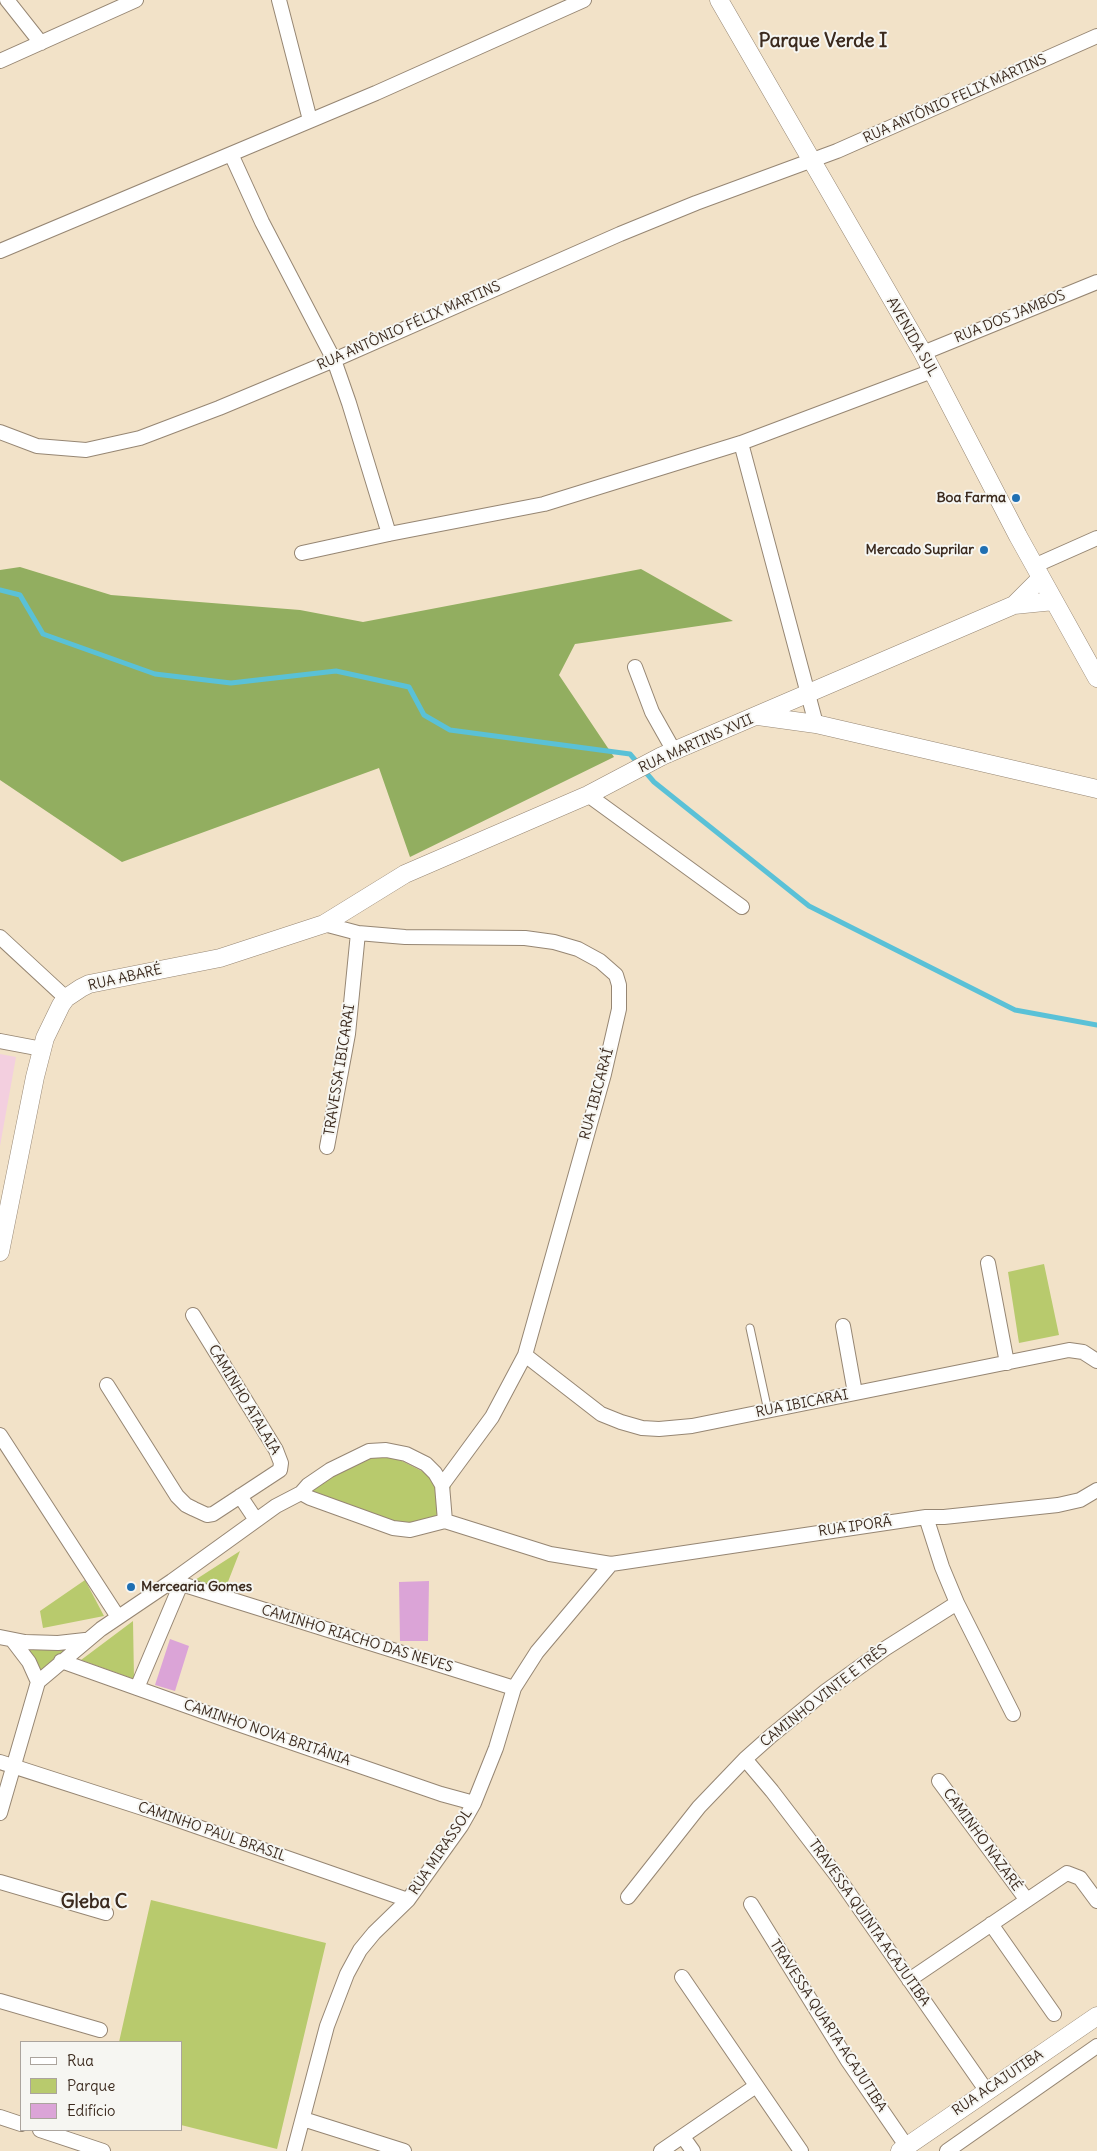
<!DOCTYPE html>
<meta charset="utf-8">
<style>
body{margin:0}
#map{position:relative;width:1097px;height:2151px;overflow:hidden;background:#f2e2c8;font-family:Delius,sans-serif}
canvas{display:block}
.legend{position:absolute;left:20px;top:2041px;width:162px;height:90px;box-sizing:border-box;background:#f6f6f2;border:1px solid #aba49d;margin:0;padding:6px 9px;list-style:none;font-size:15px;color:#3b2a1e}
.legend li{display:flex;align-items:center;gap:10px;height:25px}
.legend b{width:25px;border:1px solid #aba49d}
</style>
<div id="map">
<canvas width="1097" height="2151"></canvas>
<ul class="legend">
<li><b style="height:6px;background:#fff"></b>Rua</li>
<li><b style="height:14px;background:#b8ca6d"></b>Parque</li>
<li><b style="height:14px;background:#dba4d7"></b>Edifício</li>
</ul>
</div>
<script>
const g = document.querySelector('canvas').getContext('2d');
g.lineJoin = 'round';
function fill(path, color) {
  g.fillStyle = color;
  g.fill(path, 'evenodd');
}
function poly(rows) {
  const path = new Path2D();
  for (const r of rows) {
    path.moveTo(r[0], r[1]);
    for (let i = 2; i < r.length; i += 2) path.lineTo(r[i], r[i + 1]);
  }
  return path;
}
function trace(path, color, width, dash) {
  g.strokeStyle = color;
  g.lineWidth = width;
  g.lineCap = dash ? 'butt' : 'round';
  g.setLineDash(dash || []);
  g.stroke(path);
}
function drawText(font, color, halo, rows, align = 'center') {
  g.font = font + ' Delius,sans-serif';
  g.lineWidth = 4;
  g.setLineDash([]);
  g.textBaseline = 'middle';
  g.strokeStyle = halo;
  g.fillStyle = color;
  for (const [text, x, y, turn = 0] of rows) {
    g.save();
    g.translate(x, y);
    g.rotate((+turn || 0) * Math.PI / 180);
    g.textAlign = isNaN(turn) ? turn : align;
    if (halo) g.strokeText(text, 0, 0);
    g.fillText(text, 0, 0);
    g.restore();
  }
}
const built = poly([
 [0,1054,16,1057,0,1146]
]);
const green = poly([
 [1044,1264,1059,1335,1019,1343,1008,1272],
 [380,1453,402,1461,451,1486,445,1508,429,1521,411,1528,295,1492],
 [240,1551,224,1592,195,1580],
 [85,1580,104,1616,43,1628,40,1611],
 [133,1621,134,1679,81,1660],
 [22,1645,70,1647,40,1672],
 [151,1900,326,1943,277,2149,181,2125,181,2042,119,2042]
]);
const forest = poly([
 [20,567,111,595,300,610,363,622,641,569,733,621,575,644,559,675,614,757,410,857,379,768,122,862,0,780,0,570]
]);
const stream = poly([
 [0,590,20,595,43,634,155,674,231,683,336,671,409,687,424,715,450,730,630,754,654,782,809,906,1015,1010,1097,1025]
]);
const building = poly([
 [429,1581,428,1641,400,1641,399,1582],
 [170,1639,189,1646,175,1691,155,1685]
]);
const service = poly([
 [750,1328,768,1411]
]);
const minor = poly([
 [7,0,41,43],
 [279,0,310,120],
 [0,61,136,0],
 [231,154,262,222,334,360,349,403,389,534],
 [0,251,376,93,584,0],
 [923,353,1097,282],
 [0,432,37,446,86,450,140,438,219,408,334,360,620,234,696,203,837,151,1097,36],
 [741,443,816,724],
 [302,553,389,534,544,504,741,443,932,371],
 [1034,566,1097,538],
 [635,667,652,712,674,751],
 [588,795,742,907],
 [324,924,358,933,405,937,525,938,554,942,578,949,600,961,616,975,619,985,619,1009,604,1074,525,1355,492,1417,442,1485],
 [0,937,66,998],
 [0,1041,42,1049],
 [327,1147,348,1034,358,933],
 [988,1263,1007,1363],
 [843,1326,855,1393],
 [525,1355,601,1414,621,1422,642,1428,659,1429,692,1426,1069,1350,1083,1352,1097,1361],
 [107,1385,177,1496,186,1505,194,1509,207,1515,213,1514,280,1470,281,1463,276,1450,193,1315],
 [0,1435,118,1617],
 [301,1493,310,1498,393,1528,410,1530,445,1521,550,1554,611,1564,926,1517,944,1517,1058,1505,1080,1500,1097,1490],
 [240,1496,256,1520],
 [926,1517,942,1567,957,1603,1013,1714],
 [172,1581,514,1688],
 [0,1637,25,1642,58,1643,85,1640],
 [13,1641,29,1662,38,1682],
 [61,1661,232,1722,441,1794,474,1803],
 [38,1682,101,1629,172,1581,276,1506,301,1493,308,1485,330,1470,369,1451,386,1450,406,1454,426,1464,435,1473,442,1485,445,1521],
 [137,1688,181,1584],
 [745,1759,772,1791,837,1876,986,2090],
 [0,1762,155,1812,408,1900],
 [939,1781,1026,1899],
 [0,1813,38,1682],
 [0,1882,106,1913],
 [628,1897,699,1807,745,1759,772,1735,826,1691,886,1648,957,1603],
 [751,1904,848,2061,907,2147],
 [991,1924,1054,2014],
 [682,1977,801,2151],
 [909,1980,1067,1873,1080,1878,1097,1901],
 [0,2001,100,2030],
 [0,2117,21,2124],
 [303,2119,404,2151],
 [40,2130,103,2151],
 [683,2137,693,2151],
 [294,2151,327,2026,347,1974,360,1950,374,1933,408,1900,461,1826,474,1803,496,1748,514,1688,537,1652,611,1564],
 [661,2151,756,2086],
 [947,2151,1097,2046]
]);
const tertiary = poly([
 [719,0,923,353,1018,536,1097,678],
 [1014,605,1041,578],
 [758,716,816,724,1097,789],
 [0,1252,35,1077,45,1038,61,1005,66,998,81,988,89,984,220,958,324,924,405,874,588,795,662,756,1014,605,1054,601],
 [900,2151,1097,2016]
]);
const markers = [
 [1016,498,5,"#1f6fb2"],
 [984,550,5,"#1f6fb2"],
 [131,1587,5,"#1f6fb2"]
];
const streetNames = [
 ["RUA ANTÔNIO FELIX MARTINS",955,99,-24],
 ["RUA DOS JAMBOS",1010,317,-22],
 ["RUA ANTÔNIO FÉLIX MARTINS",409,326,-24],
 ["AVENIDA SUL",912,337,60],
 ["RUA MARTINS XVII",696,744,-24],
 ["RUA ABARÉ",125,978,-13],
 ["TRAVESSA IBICARAI",340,1070,-81],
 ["RUA IBICARAÍ",597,1094,-75],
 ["CAMINHO ATALAIA",244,1400,59],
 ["RUA IBICARAI",802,1404,-11],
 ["RUA IPORÃ",855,1527,-8],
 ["CAMINHO RIACHO DAS NEVES",357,1639,17],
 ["CAMINHO VINTE E TRÊS",824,1696,-38],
 ["CAMINHO NOVA BRITÂNIA",267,1733,19],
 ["CAMINHO PAUL BRASIL",212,1832,19],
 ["CAMINHO NAZARÉ",982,1840,54],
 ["RUA MIRASSOL",441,1852,-56],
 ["TRAVESSA QUINTA ACAJUTIBA",869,1923,55],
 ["TRAVESSA QUARTA ACAJUTIBA",828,2026,57],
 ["RUA ACAJUTIBA",998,2083,-34]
];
const poiNames = [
 ["Boa Farma",1006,498],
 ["Mercado Suprilar",974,550],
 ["Mercearia Gomes",141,1587,"left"]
];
const districtNames = [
 ["Parque Verde I",823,42],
 ["Gleba C",94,1903]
];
fill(built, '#f3cfdf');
fill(green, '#b8ca6d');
fill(forest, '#92ae60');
trace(stream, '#5ac1d7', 5);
fill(building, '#dba4d7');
trace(service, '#968673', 9);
trace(minor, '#968673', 16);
trace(tertiary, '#968673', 19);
trace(service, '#fff', 7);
trace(minor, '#fff', 14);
trace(tertiary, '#fff', 18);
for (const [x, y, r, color] of markers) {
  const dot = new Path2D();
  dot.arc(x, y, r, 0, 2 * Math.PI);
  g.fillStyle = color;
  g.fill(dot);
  trace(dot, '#f6f6f2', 2);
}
drawText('14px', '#3b2a1e', '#f6f6f2', streetNames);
drawText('bold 14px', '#3b2a1e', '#f6f6f2', poiNames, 'right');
drawText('bold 19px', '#3b2a1e', '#f6f6f2', districtNames);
</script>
